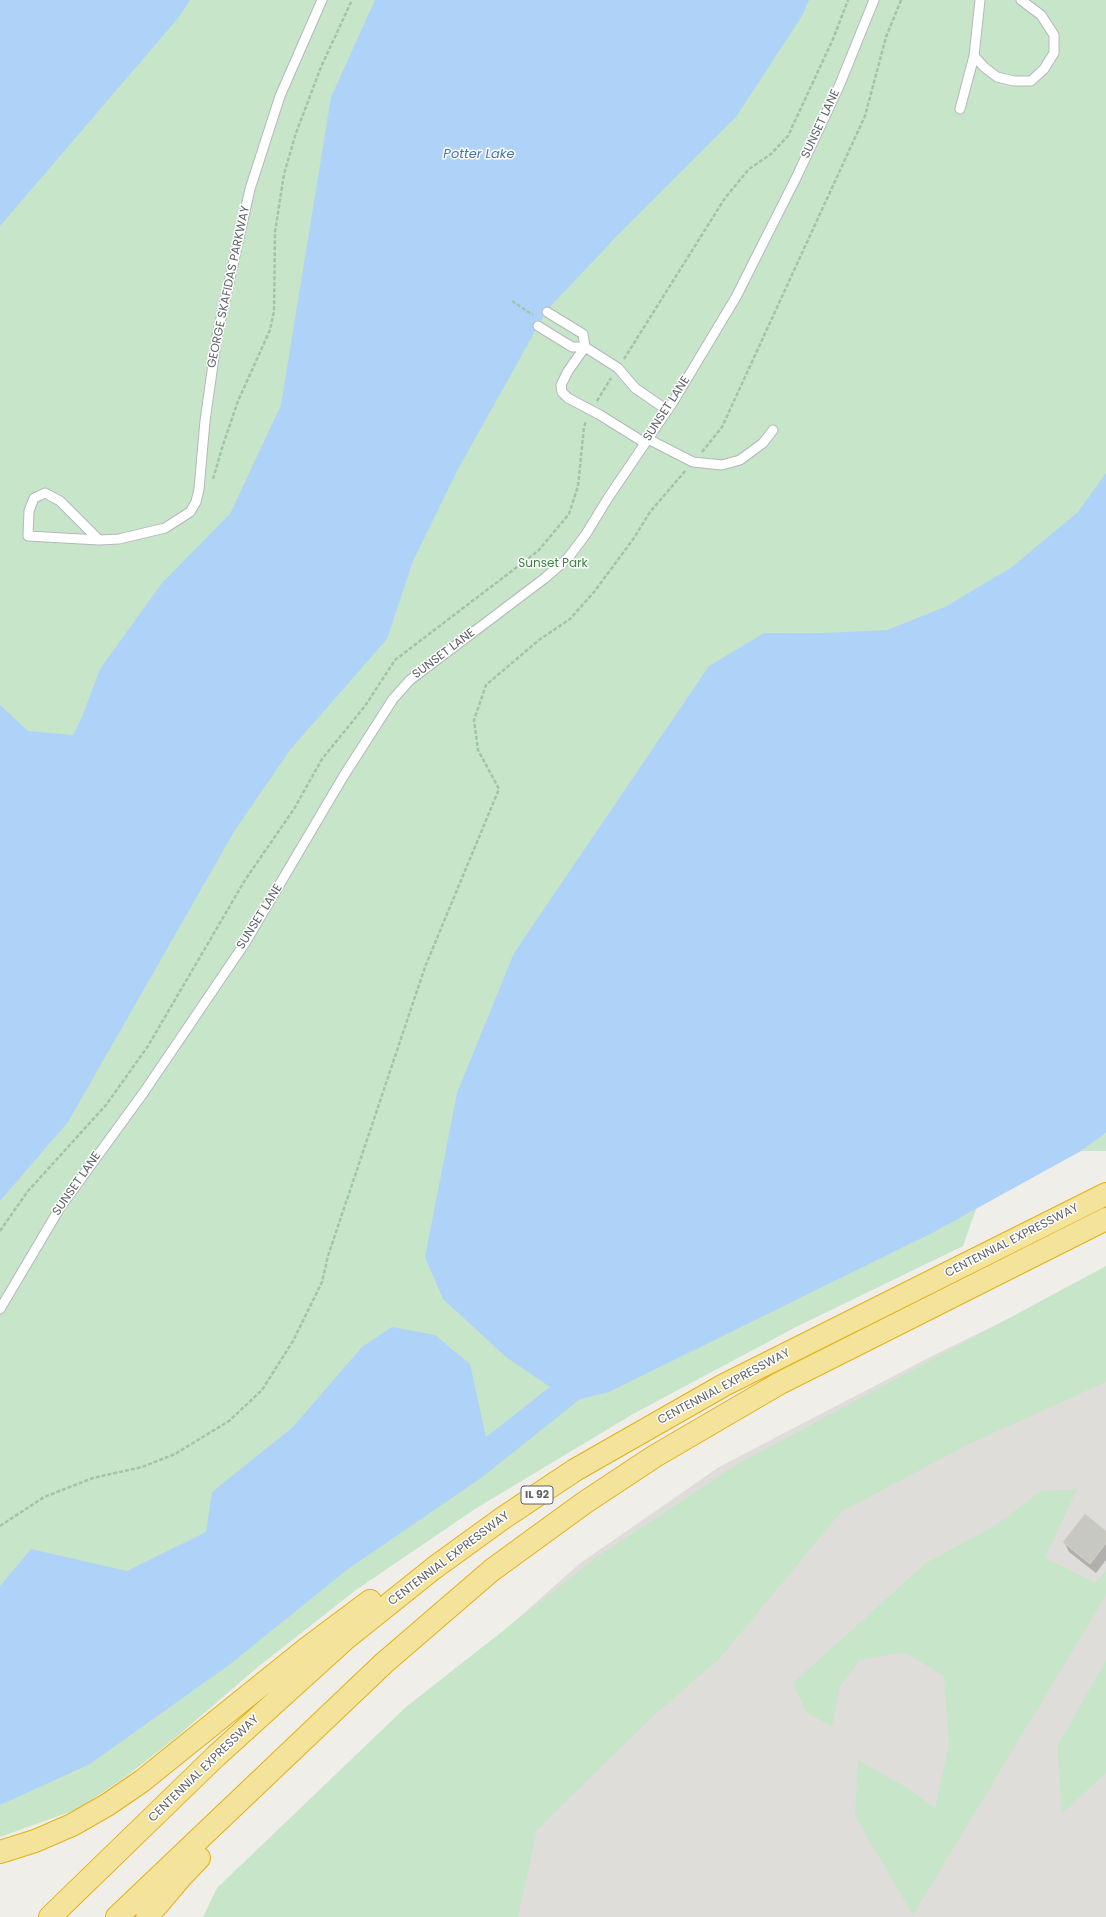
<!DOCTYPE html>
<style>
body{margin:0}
canvas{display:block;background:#f0eee8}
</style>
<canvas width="1106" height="1917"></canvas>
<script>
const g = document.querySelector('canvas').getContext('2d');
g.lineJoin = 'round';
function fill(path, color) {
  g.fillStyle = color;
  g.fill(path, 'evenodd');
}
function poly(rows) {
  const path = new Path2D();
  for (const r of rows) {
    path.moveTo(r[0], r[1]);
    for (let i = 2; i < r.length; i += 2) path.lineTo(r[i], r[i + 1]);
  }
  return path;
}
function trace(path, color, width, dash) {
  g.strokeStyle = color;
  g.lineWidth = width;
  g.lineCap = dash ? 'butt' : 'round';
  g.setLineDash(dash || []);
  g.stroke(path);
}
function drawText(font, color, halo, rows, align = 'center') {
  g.font = font + ' Poppins,sans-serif';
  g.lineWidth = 3;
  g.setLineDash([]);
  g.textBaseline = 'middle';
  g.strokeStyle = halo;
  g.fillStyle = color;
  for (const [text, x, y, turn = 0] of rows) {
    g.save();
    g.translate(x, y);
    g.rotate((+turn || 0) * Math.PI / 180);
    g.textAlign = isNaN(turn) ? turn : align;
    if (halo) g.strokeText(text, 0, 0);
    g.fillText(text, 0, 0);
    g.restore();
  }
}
const industrial = poly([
 [1106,1271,1106,1917,205,1917,434,1693,579,1564,719,1467,932,1356]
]);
const green = poly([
 [23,0,1106,0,1106,841,963,1246,796,1327,633,1414,475,1509,356,1590,259,1666,174,1739,124,1778,78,1809,0,1837,0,25],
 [1106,1133,1106,1151,1081,1151],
 [1106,1266,1106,1382,969,1444,841,1512,720,1658,653,1716,537,1830,518,1917,203,1917,217,1888,406,1707,597,1557,736,1465],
 [1077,1489,1045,1558,1096,1583,1106,1571,1106,1595,913,1915,855,1816,858,1760,909,1789,935,1808,949,1745,944,1676,904,1652,860,1660,840,1686,832,1727,806,1712,793,1683,926,1563,996,1525,1041,1491],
 [1106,1660,1106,1773,1062,1813,1057,1747]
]);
const water = poly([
 [0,0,190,0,179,17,0,226],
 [375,0,809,0,802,16,736,117,615,238,547,310,457,471,413,561,387,639,290,750,235,830,68,1122,0,1201,0,705,28,731,73,735,82,717,100,669,162,583,230,514,281,405,331,97],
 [1106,473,1106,1133,1081,1151,934,1232,609,1392,580,1399,481,1478,348,1569,229,1665,90,1764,0,1805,0,1586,31,1549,127,1571,206,1532,212,1492,293,1427,362,1347,392,1327,435,1335,470,1364,486,1437,550,1387,506,1357,443,1299,425,1257,457,1093,514,953,709,666,764,633,824,633,887,630,945,607,1012,567,1078,512]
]);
const shadow = poly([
 [1106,1532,1106,1560,1096,1573,1069,1552,1064,1542]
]);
const building = poly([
 [1085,1514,1106,1531,1106,1543,1090,1564,1063,1542,1085,1514]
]);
const path = poly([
 [512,301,533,315],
 [624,359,725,198,749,169,771,154,788,136,833,39,848,0],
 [597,401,611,378],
 [702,452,722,427,865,116,886,37,901,0],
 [213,479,223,445,238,401,270,330,274,311,275,232,284,174,296,133,321,67,352,0],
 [0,1231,28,1191,106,1105,148,1046,245,880,294,809,322,759,365,706,395,660,538,551,569,514,578,486,584,427,586,421],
 [0,1526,44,1497,93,1478,142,1467,175,1454,229,1421,262,1390,293,1341,322,1282,328,1256,425,967,499,789,478,750,474,720,486,685,539,640,570,619,594,592,634,538,650,512,686,470]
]);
const lane = poly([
 [974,56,984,67,997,77,1014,81,1031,81,1044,69,1054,53,1054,35,1041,15,1021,0],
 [960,109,974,56,980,0],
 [538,326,572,347,585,347,583,334,547,312],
 [648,439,693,462,722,465,740,460,763,443,773,430],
 [645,443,600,415,568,398,562,392,561,385,568,371,585,347,618,368,635,388,667,410],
 [99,540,60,501,45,493,34,498,29,511,28,536,99,540,119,539,165,528,190,512,196,502,199,489,205,421,217,336,250,189,280,96,322,0],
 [0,1309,61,1206,144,1092,245,943,343,777,393,699,410,680,545,578,568,558,586,534,608,498,673,402,736,297,797,176,840,84,874,0]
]);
const highway = poly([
 [0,1852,35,1841,72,1825,107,1805,142,1781,306,1649,370,1601],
 [50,1917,216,1756,344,1640,434,1568,503,1518,575,1470,724,1385,1106,1194],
 [117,1917,384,1663,492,1570,584,1503,655,1456,780,1383,1106,1219],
 [147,1917,181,1877,199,1858]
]);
const shields = [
 [537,1495,32]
];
const shieldNames = [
 ["IL 92",537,1495]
];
const streetNames = [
 ["SUNSET LANE",821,124,-65],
 ["GEORGE SKAFIDAS PARKWAY",229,287,-78],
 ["SUNSET LANE",667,409,-57],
 ["SUNSET LANE",444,654,-37],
 ["SUNSET LANE",260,917,-58],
 ["SUNSET LANE",77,1184,-55],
 ["CENTENNIAL EXPRESSWAY",1012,1241,-27],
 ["CENTENNIAL EXPRESSWAY",724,1387,-28],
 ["CENTENNIAL EXPRESSWAY",449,1559,-37],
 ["CENTENNIAL EXPRESSWAY",204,1769,-44]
];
const parkNames = [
 ["Sunset Park",553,564]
];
const waterNames = [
 ["Potter Lake",479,155]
];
fill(industrial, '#dfddda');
fill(green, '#c7e5c9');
fill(water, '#afd3f8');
fill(shadow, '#0003');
fill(building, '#c8c8c2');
trace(building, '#d4d1c6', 1);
trace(lane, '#b5b7bb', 11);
trace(highway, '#e3b114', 24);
trace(path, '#a0c5ad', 2.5, [4, 2]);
trace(lane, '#fff', 9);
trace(highway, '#f4e39a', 22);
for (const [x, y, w] of shields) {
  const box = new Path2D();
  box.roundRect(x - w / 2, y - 9, w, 18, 3);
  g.fillStyle = '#fff';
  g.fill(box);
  trace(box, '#5f6266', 1);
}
drawText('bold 11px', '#5f6266', null, shieldNames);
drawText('12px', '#5f6266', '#fff', streetNames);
drawText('12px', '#3c8044', '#fff', parkNames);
drawText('italic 13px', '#4c73a9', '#fff', waterNames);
</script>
